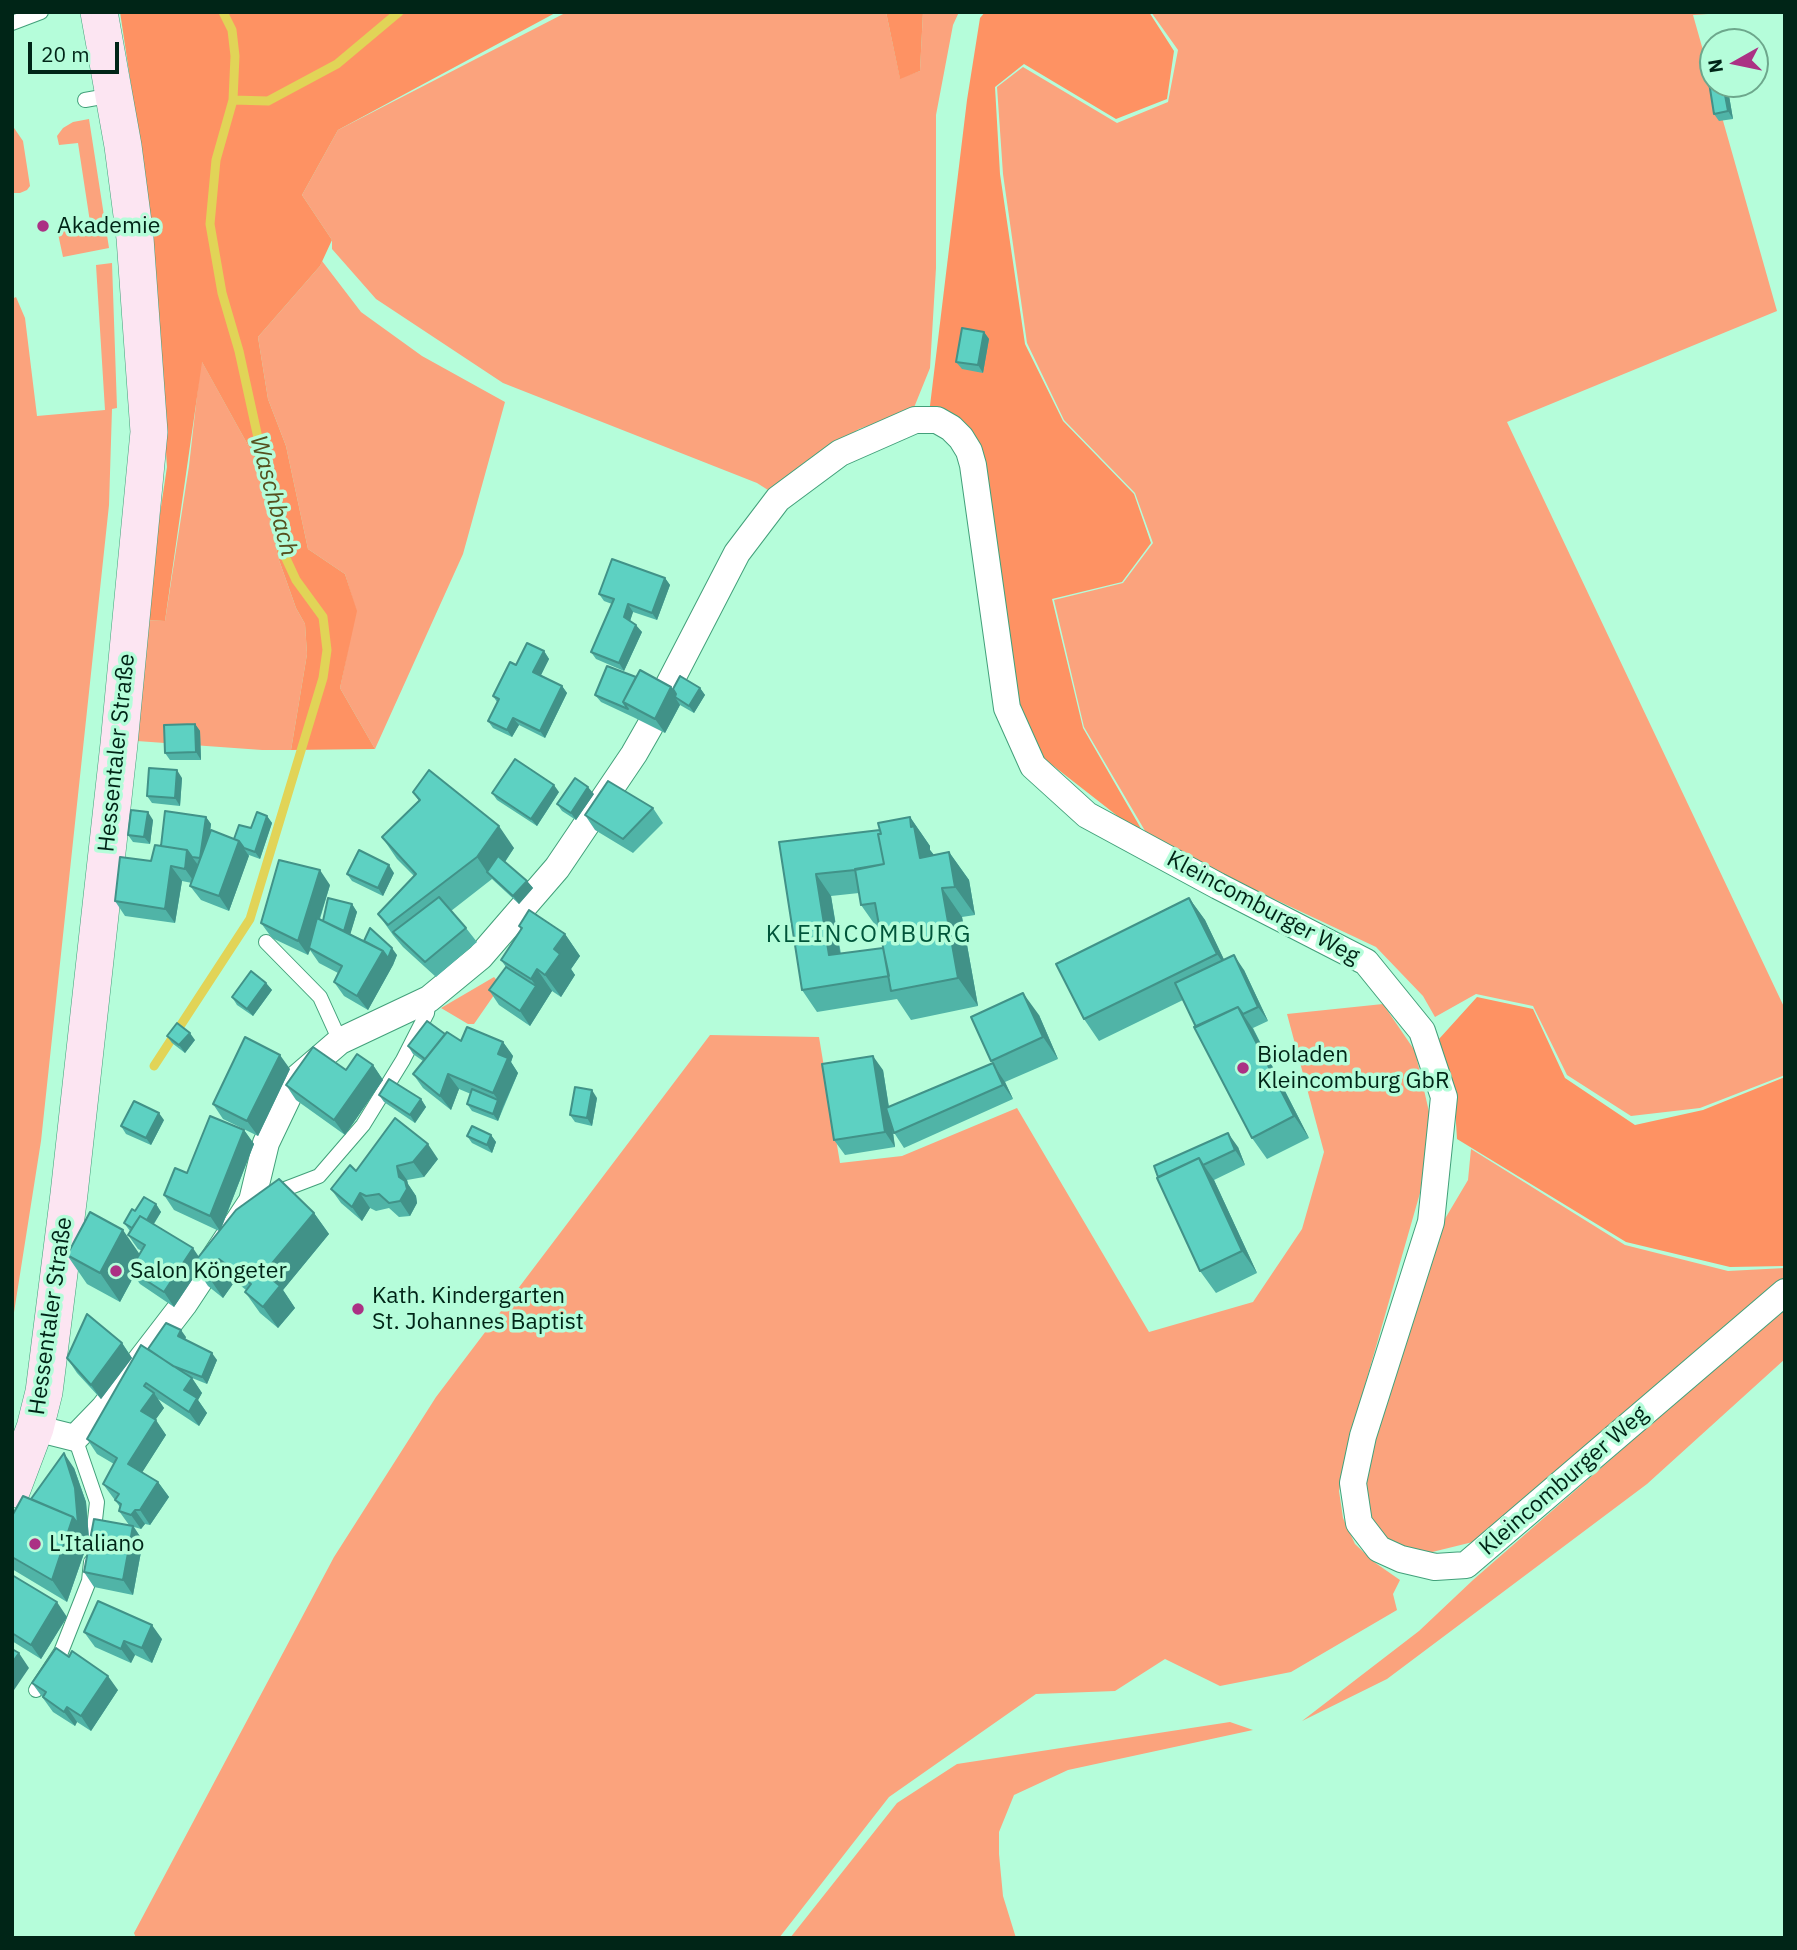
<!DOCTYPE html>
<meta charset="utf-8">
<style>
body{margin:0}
#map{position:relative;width:1797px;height:1950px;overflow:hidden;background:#b5fdda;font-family:"IBM Plex Sans",sans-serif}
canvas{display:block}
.frame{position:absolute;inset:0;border:14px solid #002517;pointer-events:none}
.north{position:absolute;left:1699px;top:28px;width:70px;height:70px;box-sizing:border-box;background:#b5fdda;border:2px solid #6da78c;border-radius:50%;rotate:261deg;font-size:19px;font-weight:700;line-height:28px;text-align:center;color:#002517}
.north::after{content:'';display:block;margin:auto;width:24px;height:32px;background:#ab3184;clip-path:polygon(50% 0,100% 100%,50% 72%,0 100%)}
.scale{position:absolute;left:28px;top:42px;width:91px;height:32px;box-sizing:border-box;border:4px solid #002517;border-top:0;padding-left:9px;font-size:21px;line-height:24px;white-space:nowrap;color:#002517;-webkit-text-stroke:5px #b5fdda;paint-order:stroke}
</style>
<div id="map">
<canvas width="1797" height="1950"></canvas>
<div class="frame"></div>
<div class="north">N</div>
<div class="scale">20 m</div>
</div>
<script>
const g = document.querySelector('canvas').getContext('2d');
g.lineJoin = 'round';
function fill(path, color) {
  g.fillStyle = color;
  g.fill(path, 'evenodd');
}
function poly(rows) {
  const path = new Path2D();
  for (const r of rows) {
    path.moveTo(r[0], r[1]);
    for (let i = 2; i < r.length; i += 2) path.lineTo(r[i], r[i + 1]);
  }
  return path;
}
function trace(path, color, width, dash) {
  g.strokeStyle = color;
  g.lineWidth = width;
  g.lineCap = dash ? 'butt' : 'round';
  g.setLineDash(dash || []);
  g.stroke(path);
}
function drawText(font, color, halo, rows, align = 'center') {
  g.font = font + ' "IBM Plex Sans",sans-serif';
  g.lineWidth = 7;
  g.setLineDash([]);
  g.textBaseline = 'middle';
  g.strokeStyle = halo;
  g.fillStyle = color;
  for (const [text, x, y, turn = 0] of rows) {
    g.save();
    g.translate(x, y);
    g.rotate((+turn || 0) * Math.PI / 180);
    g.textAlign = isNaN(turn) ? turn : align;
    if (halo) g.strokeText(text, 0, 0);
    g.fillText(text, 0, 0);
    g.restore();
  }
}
const green = poly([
 [567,12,886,12,900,78,920,71,923,12,959,12,953,25,936,115,936,268,930,368,913,410,859,429,768,490,757,483,503,383,376,299,332,249,332,240,302,195,338,130],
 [1151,12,1738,12,1693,15,1777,311,1507,422,1785,1009,1785,1075,1700,1108,1631,1116,1567,1075,1533,1006,1476,994,1435,1017,1423,996,1376,947,1151,841,1084,727,1054,600,1123,583,1153,543,1135,493,1064,420,1027,343,1003,174,997,87,1023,67,1117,123,1168,102,1178,50],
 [89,119,109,248,63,257,57,229,90,222,78,143,59,145,57,136,63,128,73,122],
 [12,125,23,141,30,186,27,190,20,193,12,193],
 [322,261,361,312,422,356,505,402,463,554,375,749,340,688,356,610,345,574,308,549,286,446,268,399,258,337,320,266],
 [112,263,117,408,112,409,109,505,41,1141,12,1325,12,299,16,297,25,318,37,416,105,410,96,265],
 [201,360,254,456,279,560,296,608,305,624,307,654,291,750,262,750,137,741,144,620,165,621,189,466],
 [494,977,501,985,474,1024,468,1024,441,1008],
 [1383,1004,1415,1051,1430,1116,1420,1193,1351,1434,1339,1491,1343,1518,1355,1544,1374,1562,1400,1580,1393,1594,1397,1610,1291,1672,1220,1686,1165,1659,1115,1691,1036,1694,889,1797,779,1938,136,1938,134,1933,334,1557,436,1397,710,1035,819,1037,840,1163,902,1156,1017,1108,1149,1332,1253,1302,1302,1229,1324,1152,1287,1014],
 [1471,1149,1625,1245,1728,1271,1785,1268,1785,1282,1481,1540,1424,1554,1388,1541,1368,1519,1364,1487,1370,1453,1433,1239,1468,1180],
 [1785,1307,1785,1359,1647,1484,1387,1679,1302,1721,1419,1631,1473,1580],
 [1230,1722,1253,1730,1068,1770,1014,1795,999,1832,999,1854,1003,1896,1016,1938,790,1938,897,1803,957,1764]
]);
const forest = poly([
 [120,12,557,12,338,130,302,195,332,240,320,266,258,337,268,399,286,446,308,549,345,574,357,611,340,688,375,749,291,750,307,654,305,624,296,608,279,560,254,456,202,362,165,621,144,620,167,467,156,307,134,105],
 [886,12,923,12,920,71,900,79],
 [985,12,1149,12,1174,51,1167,99,1116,119,1024,64,995,87,1000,174,1025,344,1063,421,1134,494,1151,543,1122,582,1052,599,1083,728,1147,839,1042,757,1016,697,982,458,929,414,967,100,980,18],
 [1477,997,1533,1009,1565,1078,1635,1125,1703,1110,1785,1077,1785,1266,1730,1267,1626,1242,1457,1139,1454,1092,1439,1039]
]);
const stream = poly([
 [233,100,268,101,337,64,399,12],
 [154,1066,250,919,323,678,327,650,323,617,296,580,283,552,239,351,222,293,210,224,216,160,233,100,235,56,232,30,223,12]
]);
const lane = poly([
 [12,23,41,12],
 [85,100,113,95],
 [266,942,320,997,340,1041],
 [272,1194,319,1176,363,1125,403,1060,427,1013,429,999],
 [75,1438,97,1502,93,1538],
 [36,1690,61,1652,89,1581,91,1562]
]);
const street = poly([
 [665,692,737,553,778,499,840,453,915,420,937,420,951,428,961,438,969,451,973,465,1007,708,1033,766,1087,815,1218,886,1366,962,1422,1031,1444,1097,1431,1222,1363,1436,1353,1483,1359,1523,1379,1549,1401,1559,1435,1567,1466,1565,1785,1292],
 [35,1428,75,1438,104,1408,184,1304,252,1201,266,1143,297,1078,340,1041,429,999,480,957,557,868,634,754,650,726]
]);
const secondary = poly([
 [12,1489,35,1428,44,1392,69,1194,119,744,149,432,135,238,123,146,99,12]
]);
const wall = poly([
 [1713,84,1727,84,1733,119,1719,121,1714,114],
 [984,332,989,339,983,373,962,369,956,362],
 [665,578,670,585,657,620,633,612,630,621,642,632,624,671,596,659,591,652,612,604,604,601,599,594],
 [544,651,549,659,541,675,562,686,567,693,545,738,519,725,512,737,493,728,488,721,497,702,493,696,516,665],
 [636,677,671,687,673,689,700,688,705,695,694,713,680,705,665,733,633,717,601,702,595,695],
 [195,724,200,731,201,760,170,760,165,753],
 [182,778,180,806,152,803,147,796],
 [413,792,514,848,505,862,527,881,533,888,519,904,492,879,451,911,466,928,477,942,436,977,403,947,393,935,378,914,414,876,397,859,382,837,419,801],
 [559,792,537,826,497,800,492,793],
 [594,794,576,820,562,811,557,804],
 [653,808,663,823,633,853,595,830,585,815],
 [267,816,272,823,260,859,249,855,229,911,201,900,190,886,192,883,182,881,175,923,125,916,115,901,151,861,161,846,206,817,211,824,210,831,234,839,251,828],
 [910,817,930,846,930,850,934,855,949,852,969,880,975,915,962,917,978,1006,911,1020,897,999,817,1012,802,990,779,842,880,830],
 [859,893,861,905,880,932,883,948,841,954,831,896],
 [153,820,150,844,133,842,128,835],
 [394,873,383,896,352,881,347,874],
 [330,885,320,919,323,921,352,904,357,912,350,934,397,955,393,965,368,1010,344,996,334,982,338,973,319,963,310,950,308,955,272,938,261,923],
 [1189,898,1205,920,1224,960,1244,970,1268,1021,1253,1028,1309,1138,1267,1159,1252,1138,1183,1000,1099,1041,1084,1019],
 [519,926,565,934,580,956,571,969,575,975,561,997,552,991,530,1026,499,1005,489,990,506,967,501,960,521,930],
 [266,983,272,990,253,1016,237,1005,232,997],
 [1039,1015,1058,1059,1005,1082,1013,1099,904,1148,893,1131,895,1147,845,1155,834,1140,883,1070,889,1107,993,1063,991,1061],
 [445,1034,461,1041,503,1042,513,1056,511,1062,518,1073,498,1121,472,1111,467,1104,471,1094,459,1089,451,1110,423,1088,413,1074,423,1061,413,1054,408,1046],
 [167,1036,195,1040,185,1053,172,1043],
 [373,1065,383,1080,345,1135,296,1100,286,1085,346,1070],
 [290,1069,258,1136,223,1119,213,1104],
 [379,1095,421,1099,426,1107,415,1123,384,1102],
 [597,1098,592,1126,575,1122,570,1115],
 [164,1120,151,1145,126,1134,121,1126],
 [244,1130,254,1144,221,1229,314,1213,329,1234,283,1290,295,1308,278,1328,260,1313,245,1292,246,1290,235,1281,223,1298,208,1286,198,1271,174,1307,140,1284,134,1276,120,1302,87,1284,67,1255,140,1254,142,1251,138,1249,128,1235,130,1231,124,1223,135,1211,156,1204,161,1212,154,1224,199,1257,219,1231,174,1210,164,1195,187,1173],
 [491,1135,496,1142,492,1153,472,1143,467,1136],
 [1238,1147,1245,1165,1214,1180,1257,1273,1216,1293,1200,1271,1157,1178],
 [438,1159,424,1177,407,1180,408,1184,416,1196,417,1203,410,1216,399,1217,389,1208,376,1211,370,1208,362,1221,341,1203,331,1189,356,1171],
 [186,1337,185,1340,217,1360,207,1384,192,1378,202,1393,198,1400,207,1413,199,1426,158,1399,164,1408,155,1420,166,1435,142,1472,158,1482,169,1497,150,1525,145,1524,141,1529,134,1527,143,1541,133,1595,94,1587,84,1572,129,1525,119,1511,120,1507,103,1484,114,1464,97,1454,87,1439,148,1349],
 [122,1343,132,1358,101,1399,77,1373,67,1358],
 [74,1468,86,1502,89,1539,67,1602,12,1569,12,1516,31,1499],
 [12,1575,67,1617,41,1659,12,1641],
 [84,1632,162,1639,152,1663,135,1655,131,1663,95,1647],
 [32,1683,118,1690,91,1731,77,1722,75,1726,53,1712]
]);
const shadedWall = poly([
 [1723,84,1727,84,1733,119,1728,111],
 [984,332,989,339,983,373,978,365],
 [665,578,670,585,657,620,652,613],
 [628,604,633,612,629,624,624,617],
 [636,625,642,632,624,671,619,663],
 [544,651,549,659,539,679,533,672],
 [562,686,567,693,545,738,540,731],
 [671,687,681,701,675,697,680,705,665,733,655,719],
 [700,688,705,695,694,713,689,706],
 [513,718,519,725,512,737,507,730],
 [195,724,200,731,201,760,196,752],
 [177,770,182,778,180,806,175,798],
 [554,785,559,792,537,826,531,819],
 [588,787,594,794,576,820,571,813],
 [148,812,153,820,150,844,144,837],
 [267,816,272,823,260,859,255,852],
 [206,817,211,824,206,866,200,858],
 [910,817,930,846,930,850,934,855,920,858],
 [499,826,514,848,494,878,487,872,477,857],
 [239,841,249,856,229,911,219,896],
 [187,850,198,865,195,883,185,869],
 [949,852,969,880,975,915,955,887],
 [389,865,394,873,383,896,378,888],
 [171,866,182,881,175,923,165,909],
 [320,870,330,885,310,949,309,948,310,950,308,955,298,941],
 [816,874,831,896,844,977,829,955],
 [527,881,533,888,519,904,513,896],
 [942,888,962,917,978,1006,958,978],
 [1189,898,1205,920,1232,976,1217,954],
 [352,904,357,912,348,942,343,934],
 [565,934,580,956,571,969,575,975,561,997,545,975,554,949],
 [392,948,397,955,393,965,368,1010,357,996,383,951],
 [1234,955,1244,970,1268,1021,1258,1007],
 [537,969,552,991,530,1026,520,1011,536,986,531,979],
 [266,983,272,990,253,1016,247,1009],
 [1023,993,1039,1015,1058,1059,1043,1037],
 [1238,1007,1253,1029,1309,1138,1294,1116],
 [190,1033,195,1040,185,1053,179,1045],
 [503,1042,513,1056,511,1062,518,1073,503,1107,493,1093,498,1054],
 [280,1055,290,1069,258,1136,247,1121],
 [873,1056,883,1070,895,1147,885,1132],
 [373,1065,383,1080,345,1135,334,1120],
 [995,1067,1005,1082,1013,1099,1003,1085],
 [448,1074,459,1089,451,1110,440,1096],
 [592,1090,597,1098,592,1126,587,1118],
 [421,1099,426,1107,415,1123,410,1115],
 [498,1100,503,1107,498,1121,493,1114],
 [159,1113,164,1120,151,1145,146,1138],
 [244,1130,254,1144,220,1231,210,1216],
 [1228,1133,1238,1147,1245,1165,1235,1150],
 [491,1135,496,1142,492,1153,487,1145],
 [428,1144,438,1159,424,1177,413,1162],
 [1199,1158,1214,1180,1257,1273,1242,1251],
 [397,1166,407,1180,408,1184,416,1196,417,1203,410,1216,400,1201],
 [360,1193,370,1208,362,1221,352,1207],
 [156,1204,161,1212,144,1239,139,1232],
 [314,1213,329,1234,283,1290,295,1308,278,1328,263,1307,264,1273],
 [123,1230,143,1259,130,1270,134,1276,120,1302,100,1273],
 [193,1248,203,1263,193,1264,198,1271,174,1307,164,1292],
 [219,1259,235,1281,223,1298,208,1276],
 [181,1330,186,1337,183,1344,178,1336],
 [122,1343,132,1358,101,1399,91,1385],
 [212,1353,217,1360,207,1384,202,1377],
 [192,1378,202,1393,198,1400,207,1413,199,1426,189,1412,184,1390],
 [154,1393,164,1408,151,1426,141,1411],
 [156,1420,166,1435,138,1479,128,1464],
 [64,1453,74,1468,86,1502,89,1539,67,1602,52,1580],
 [158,1482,169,1497,150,1525,140,1510],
 [135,1510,145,1524,141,1529,131,1515],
 [133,1526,143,1541,133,1595,123,1580],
 [57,1602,67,1617,41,1659,31,1645],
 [152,1625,162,1639,152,1663,142,1648],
 [124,1641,135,1655,131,1663,121,1649],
 [19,1653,29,1668,12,1693,12,1663],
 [108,1676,118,1690,91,1731,81,1716],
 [67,1707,77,1722,75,1726,64,1712]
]);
const building = poly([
 [1713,75,1713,84,1723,84,1728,111,1714,114,1708,76,1713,75],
 [962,328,984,332,978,365,956,362,962,328],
 [612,559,665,578,652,613,628,604,624,617,636,625,619,663,591,652,614,599,599,594,612,559],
 [527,643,544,651,533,672,562,686,540,731,513,718,507,730,488,721,499,699,493,696,510,662,516,665,527,643],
 [607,666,636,677,623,702,628,709,595,695,607,666],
 [640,670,671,687,655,719,623,702,640,670],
 [680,676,700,688,689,706,675,697,676,694,673,689,680,676],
 [195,724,196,752,165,753,164,725,195,724],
 [515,759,554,785,531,819,492,793,515,759],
 [149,768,177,770,175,798,147,796,149,768],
 [429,770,499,826,477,857,388,925,378,914,416,874,382,837,420,800,413,792,429,770],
 [575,778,588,787,571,813,557,804,575,778],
 [608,781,653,808,623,839,585,815,608,781],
 [131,810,148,812,144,837,128,835,131,810],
 [165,811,206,817,200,858,192,857,187,850,161,846,165,811],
 [257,812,267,816,255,852,244,848,239,841,234,839,239,825,251,828,257,812],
 [910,817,911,827,914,826,920,858,949,852,955,887,942,888,958,978,891,991,875,903,861,905,855,869,884,864,878,834,881,834,878,823,910,817],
 [211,830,239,841,219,896,190,886,211,830],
 [880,830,881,834,878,834,884,864,855,870,816,874,829,955,883,948,889,976,802,990,779,842,880,830],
 [155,845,187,850,185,869,171,866,165,909,115,901,120,857,151,861,155,845],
 [359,850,389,865,378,888,347,874,359,850],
 [498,856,527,881,513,896,487,872,498,856],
 [279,860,320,870,298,941,261,923,279,860],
 [439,897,466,928,425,962,393,932,439,897],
 [328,898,352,904,344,931,323,921,328,898],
 [1189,898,1217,954,1084,1019,1056,964,1189,898],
 [529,910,565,934,554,949,560,954,545,975,537,969,531,979,501,960,522,928,519,926,529,910],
 [317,918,383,951,357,996,334,982,342,966,309,948,317,918],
 [370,928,392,948,388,958,383,951,364,941,370,928],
 [1234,955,1258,1007,1243,1014,1238,1007,1196,1027,1175,983,1234,955],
 [506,967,536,986,520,1011,489,990,506,967],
 [251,971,266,983,247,1009,232,997,251,971],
 [1023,993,1043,1037,991,1061,971,1017,1023,993],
 [1238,1007,1294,1116,1252,1138,1194,1027,1238,1007],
 [427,1021,445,1034,425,1059,408,1046,427,1021],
 [177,1023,190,1033,179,1045,167,1036,177,1023],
 [467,1027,503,1042,498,1054,508,1058,493,1093,448,1074,440,1096,413,1074,447,1032,461,1041,467,1027],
 [245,1037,280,1055,247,1121,213,1104,245,1037],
 [313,1047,346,1070,357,1054,373,1065,334,1120,286,1085,313,1047],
 [873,1056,885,1132,834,1140,822,1064,873,1056],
 [993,1063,1003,1085,894,1133,886,1108,993,1063],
 [389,1079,421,1099,410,1115,379,1095,389,1079],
 [575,1087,592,1090,587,1118,570,1115,575,1087],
 [472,1089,498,1100,493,1114,467,1104,472,1089],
 [134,1101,159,1113,146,1138,121,1126,134,1101],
 [210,1116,244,1130,210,1216,164,1195,175,1168,187,1173,210,1116],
 [395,1118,428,1144,413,1162,397,1166,399,1177,405,1181,407,1189,400,1201,389,1203,379,1194,366,1196,360,1193,352,1207,331,1189,350,1165,356,1171,395,1118],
 [472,1126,491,1135,487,1145,467,1136,472,1126],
 [1228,1133,1235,1150,1203,1165,1199,1158,1158,1177,1154,1166,1228,1133],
 [1199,1158,1242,1251,1200,1271,1157,1178,1199,1158],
 [279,1179,314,1213,264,1273,280,1286,263,1307,245,1292,251,1284,219,1259,208,1276,193,1264,236,1210,279,1179],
 [144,1197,156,1204,147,1220,140,1216,132,1228,124,1223,132,1209,135,1211,144,1197],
 [90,1212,123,1230,100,1273,67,1255,90,1212],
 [140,1216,193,1248,164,1292,130,1270,145,1245,128,1235,140,1216],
 [87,1314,122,1343,91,1385,67,1358,87,1314],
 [166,1323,181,1330,178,1336,212,1353,202,1377,173,1366,148,1349,166,1323],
 [141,1345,192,1378,184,1390,197,1398,189,1412,146,1383,144,1386,154,1393,141,1411,156,1420,128,1464,158,1482,140,1510,135,1510,131,1515,119,1511,121,1504,115,1500,119,1494,103,1484,117,1458,87,1439,141,1345],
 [64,1453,75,1488,78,1524,73,1517,31,1499,64,1453],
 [23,1496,73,1517,52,1580,12,1557,12,1516,23,1496],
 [94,1519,133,1526,123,1580,84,1572,94,1519],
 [12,1575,57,1602,31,1645,12,1633,12,1575],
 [98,1601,152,1625,142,1648,124,1641,121,1649,84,1632,98,1601],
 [56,1648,69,1657,72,1651,108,1676,81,1716,67,1707,64,1712,43,1697,46,1692,32,1683,56,1648],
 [12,1649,19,1653,12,1663,12,1649]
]);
const markers = [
 [43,226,7,"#ab3184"],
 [1243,1068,7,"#ab3184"],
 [116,1271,7,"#ab3184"],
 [358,1309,7,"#ab3184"],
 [35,1544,7,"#ab3184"]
];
const poiNames = [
 ["Akademie",57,226],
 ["Bioladen",1257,1055],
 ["Kleincomburg GbR",1257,1081],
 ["Salon Köngeter",130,1271],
 ["Kath. Kindergarten",372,1296],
 ["St. Johannes Baptist",372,1322],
 ["L'Italiano",49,1544]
];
const streetNames = [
 ["Hessentaler Straße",117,753,-84],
 ["Kleincomburger Weg",1263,908,28],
 ["Hessentaler Straße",51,1316,-82],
 ["Kleincomburger Weg",1564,1481,-41]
];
const waterNames = [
 ["Waschbach",273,496,75]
];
const neighbourhoodNames = [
 ["KLEINCOMBURG",869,935]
];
fill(green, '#fba37d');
fill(forest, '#fe9263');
trace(stream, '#e1d457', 9);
trace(lane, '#42a07a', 16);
trace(street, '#42a07a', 28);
trace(secondary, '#42a07a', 38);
trace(lane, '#fff', 14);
trace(street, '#fff', 26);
trace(secondary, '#fce5f2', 37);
fill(wall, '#50b4a7');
fill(shadedWall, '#419288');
fill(building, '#5dd1c2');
trace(building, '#419288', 2);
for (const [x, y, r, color] of markers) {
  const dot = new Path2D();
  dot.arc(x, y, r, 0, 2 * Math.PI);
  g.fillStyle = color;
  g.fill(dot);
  trace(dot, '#b5fdda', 2.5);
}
drawText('23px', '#002517', '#b5fdda', poiNames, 'left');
drawText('23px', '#002517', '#b5fdda', streetNames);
drawText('italic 24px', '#55501e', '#b5fdda', waterNames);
g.letterSpacing = '2px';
drawText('24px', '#00553a', '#b5fdda', neighbourhoodNames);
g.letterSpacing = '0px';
</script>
